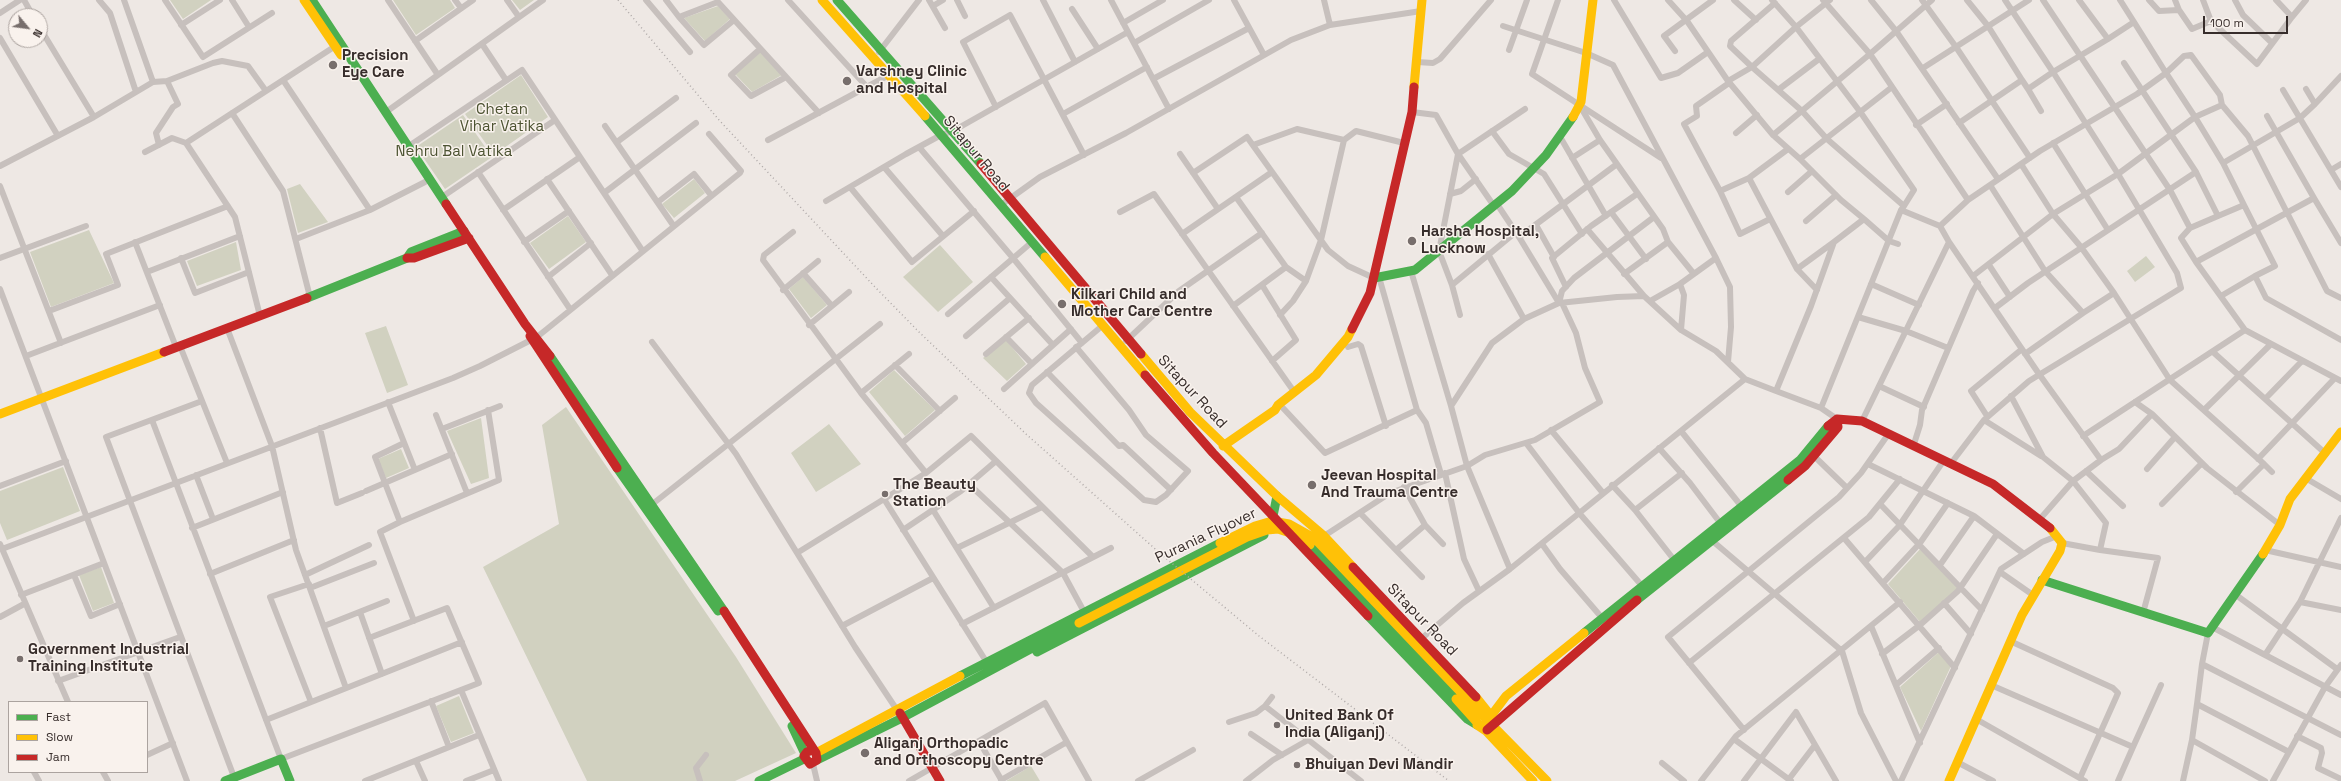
<!DOCTYPE html>
<style>
body{margin:0}
#map{position:relative;width:2341px;height:781px;overflow:hidden;background:#eee8e4;font-family:"Space Grotesk",sans-serif}
canvas{display:block}
.legend{position:absolute;left:8px;top:701px;width:140px;height:72px;box-sizing:border-box;background:#f9f2ed;border:1px solid #aba39f;margin:0;padding:5px 7px;list-style:none;font-size:12px;color:#372d2b}
.legend li{display:flex;align-items:center;gap:8px;height:20px}
.legend b{width:20px;border:1px solid #aba39f}
.north{position:absolute;left:8px;top:8px;width:40px;height:40px;box-sizing:border-box;background:#f9f2ed;border:1px solid #aba39f;border-radius:50%;rotate:119deg;font-size:11px;font-weight:700;line-height:16px;text-align:center;color:#372d2b}
.north::after{content:'';display:block;margin:auto;width:14px;height:18px;background:#776e6c;clip-path:polygon(50% 0,100% 100%,50% 72%,0 100%)}
.scale{position:absolute;left:2203px;top:16px;width:85px;height:18px;box-sizing:border-box;border:2px solid #372d2b;border-top:0;padding-left:5px;font-size:12px;line-height:14px;white-space:nowrap;color:#372d2b;-webkit-text-stroke:3px #f9f2ed;paint-order:stroke}
</style>
<div id="map">
<canvas width="2341" height="781"></canvas>
<ul class="legend">
<li><b style="height:5px;background:#4caf50"></b>Fast</li>
<li><b style="height:5px;background:#ffc107"></b>Slow</li>
<li><b style="height:5px;background:#c62828"></b>Jam</li>
</ul>
<div class="north">N</div>
<div class="scale">100 m</div>
</div>
<script>
const g = document.querySelector('canvas').getContext('2d');
g.lineJoin = 'round';
function fill(path, color) {
  g.fillStyle = color;
  g.fill(path, 'evenodd');
}
function poly(rows) {
  const path = new Path2D();
  for (const r of rows) {
    path.moveTo(r[0], r[1]);
    for (let i = 2; i < r.length; i += 2) path.lineTo(r[i], r[i + 1]);
  }
  return path;
}
function trace(path, color, width, dash) {
  g.strokeStyle = color;
  g.lineWidth = width;
  g.lineCap = dash ? 'butt' : 'round';
  g.setLineDash(dash || []);
  g.stroke(path);
}
function drawText(font, color, halo, rows, align = 'center') {
  g.font = font + ' "Space Grotesk",sans-serif';
  g.lineWidth = 3;
  g.setLineDash([]);
  g.textBaseline = 'middle';
  g.strokeStyle = halo;
  g.fillStyle = color;
  for (const [text, x, y, turn = 0] of rows) {
    g.save();
    g.translate(x, y);
    g.rotate((+turn || 0) * Math.PI / 180);
    g.textAlign = isNaN(turn) ? turn : align;
    if (halo) g.strokeText(text, 0, 0);
    g.fillText(text, 0, 0);
    g.restore();
  }
}
const green = poly([
 [170,0,211,0,183,19],
 [393,0,450,0,455,8,416,35],
 [512,0,534,0,520,10],
 [718,6,730,19,705,41,684,18],
 [760,51,782,75,752,92,735,74],
 [521,75,548,117,494,155,465,114],
 [463,115,492,157,445,189,416,147],
 [694,179,705,193,674,218,662,204],
 [300,184,328,222,298,233,287,189],
 [568,216,586,242,549,269,530,243],
 [89,230,114,283,51,307,30,252],
 [236,242,241,270,197,286,187,261],
 [940,245,973,282,938,312,903,277],
 [2146,256,2155,267,2135,282,2127,271],
 [803,277,827,305,811,318,789,289],
 [386,326,408,385,387,393,365,333],
 [1006,340,1026,364,1007,381,983,358],
 [894,370,935,410,905,436,869,392],
 [566,407,736,657,796,753,735,781,587,781,483,567,559,524,542,425],
 [481,418,489,478,471,484,447,431],
 [829,424,861,464,816,492,791,453],
 [401,449,409,468,386,478,378,459],
 [63,467,80,511,7,540,0,523,0,491],
 [1921,548,1958,588,1920,622,1888,584],
 [101,567,114,603,93,611,79,575],
 [1939,652,1951,666,1921,731,1900,687],
 [459,696,474,733,451,742,436,706],
 [1031,766,1040,781,1006,781]
]);
const street = poly([
 [24,0,33,16],
 [99,0,110,13,136,92],
 [124,0,153,82],
 [165,0,203,57,272,13],
 [232,0,249,27],
 [388,0,438,75],
 [455,0,461,8],
 [507,0,519,17],
 [646,0,690,52],
 [666,0,679,17],
 [788,0,867,87],
 [929,0,945,28],
 [957,0,965,16],
 [1043,0,1075,62],
 [1111,0,1169,109],
 [1234,0,1264,55],
 [1558,0,1532,74,1661,158],
 [1614,0,1661,78,1678,73,1708,52],
 [1668,0,1687,21,1728,81,1773,135,1870,54,1968,200,1940,226,1949,242,1862,421],
 [1734,0,1756,20],
 [1772,0,1796,27,1830,0],
 [1823,0,1870,54,1932,0],
 [1871,0,1896,31,1998,179],
 [1922,0,1956,47,2030,158],
 [1967,0,1988,26,2022,80],
 [2043,0,2170,190,2190,228],
 [2120,0,2134,22],
 [2149,0,2159,11,2179,10,2192,29,2211,21,2257,64,2292,17,2276,0],
 [2175,0,2179,10],
 [2203,0,2211,21],
 [2235,0,2243,15,2272,43],
 [933,6,943,0],
 [1072,9,1098,49],
 [0,13,20,0],
 [2292,17,2306,0],
 [734,20,704,45,679,17,718,2,819,113],
 [1123,23,1163,0],
 [181,25,220,0],
 [1330,25,1421,11],
 [1503,26,1586,53,1613,65,1716,258,1680,284,1684,295,1681,330,1716,351,1745,379,1776,391],
 [40,28,94,117],
 [0,38,58,136],
 [415,41,473,0],
 [1134,43,1209,0],
 [482,44,506,80],
 [760,49,731,75,751,96,786,77],
 [1509,50,1527,0],
 [1675,51,1664,36,1713,0],
 [879,52,919,0],
 [1417,62,1433,63,1440,59,1491,0],
 [1923,68,2029,0],
 [1153,79,1249,28],
 [283,80,370,210],
 [1728,81,1752,67,1730,46,1731,41,1775,3],
 [1729,83,1696,106,1697,116,1684,124,1720,191,1749,178,1797,269],
 [2028,89,2041,111],
 [1778,90,1819,59],
 [2283,90,2341,187],
 [2315,104,2341,76],
 [2222,105,2195,117,2223,163],
 [1580,106,1600,140,1663,229,1668,242,1694,274],
 [996,107,963,42,1010,15,1084,155],
 [386,112,543,0],
 [1412,112,1436,115,1458,154,1494,206],
 [232,113,283,191,310,297],
 [1063,114,1147,67],
 [2267,116,2314,198],
 [1959,123,2022,80,2028,89,2053,72,2005,0],
 [1916,125,1947,104],
 [605,126,673,225],
 [1492,131,1509,154,1544,174,1582,234],
 [1736,133,1757,115],
 [1559,135,1606,216],
 [1773,135,1800,159,1892,87],
 [768,140,889,75],
 [617,142,676,98],
 [186,143,337,45],
 [2053,143,2108,230],
 [159,145,156,133,173,107,178,104,167,81],
 [1253,145,1297,129,1344,140],
 [919,147,1013,258,1082,343],
 [403,150,522,70,642,250],
 [145,152,172,138,186,143,235,217,260,316],
 [1180,154,1218,209],
 [1572,158,1600,140],
 [1800,159,1841,200,1864,219],
 [2021,164,2053,214,2081,247,2114,293,2083,313],
 [0,166,94,117,153,82,167,81,213,63,222,61,248,66,266,91],
 [884,167,943,236],
 [2331,170,2341,164],
 [478,172,570,309],
 [2196,172,2218,216,2244,205,2275,266,2255,276],
 [1193,173,1247,137,1328,250,1348,266,1374,278],
 [1749,178,1788,149],
 [547,179,612,275],
 [1990,185,2045,271,2083,313,2025,354],
 [0,186,61,343],
 [850,187,912,262,974,211],
 [1720,191,1740,234,1770,219],
 [1788,192,1812,171],
 [604,193,696,123],
 [1450,194,1461,191,1476,179],
 [442,197,555,120],
 [1236,197,1286,267,1306,281],
 [1968,200,2040,151,2137,94,2166,73,2134,22,2108,39],
 [826,201,906,154,941,135,953,131,1128,32],
 [658,202,694,174,711,195],
 [1497,204,1519,237,1617,164],
 [1001,205,1040,177,1126,133,1291,40,1330,25,1324,0],
 [2244,205,2223,163,2300,118,2315,104,2306,89],
 [503,210,580,157],
 [1901,210,1904,206,1914,190,1861,113,1796,27,1752,67,1802,111,1827,139,1904,206],
 [1120,212,1154,194,1295,393],
 [1611,212,1646,259],
 [1806,221,1836,195],
 [1536,225,1554,257],
 [1587,229,1644,296],
 [793,232,764,255,763,260,861,393,926,473],
 [1516,232,1452,285,1439,251,1458,154,1525,109],
 [1182,234,1272,172],
 [1519,237,1559,303],
 [296,239,370,210,425,182],
 [135,242,176,347],
 [524,242,569,211],
 [1949,242,2039,374,2101,460,2073,481,2040,519],
 [1488,254,1524,319],
 [0,258,86,226],
 [181,258,195,293,249,272],
 [1716,258,1730,287,1731,327,1728,362],
 [2196,262,2181,238,2190,228,2218,216],
 [1989,265,2010,297],
 [1411,271,1451,406],
 [147,272,240,236],
 [803,273,832,306],
 [1624,274,1668,242],
 [1973,276,2053,214,2118,174,2053,72,2108,39,2079,0],
 [548,277,591,243],
 [991,277,1053,345],
 [1871,284,1919,305],
 [1262,285,1296,340,1272,361],
 [1452,285,1460,315],
 [1566,287,1552,258,1591,226,1637,194],
 [0,289,187,781],
 [783,290,818,261],
 [1817,290,1797,269,1834,242],
 [2114,293,2170,380,2264,464,2236,492],
 [2221,296,2255,276,2266,298,2341,340],
 [1650,301,1680,284],
 [1559,303,1562,291,1574,278,1654,217],
 [1233,306,1286,267],
 [1995,308,2028,283,2196,172,2124,63],
 [49,311,118,285,106,254,228,206],
 [948,314,1032,242],
 [1280,315,1293,301,1306,281,1321,240,1344,140,1356,131,1404,143],
 [1858,317,1906,331,1948,348],
 [809,325,849,292],
 [227,328,272,446,296,550,346,688],
 [2245,330,2196,262,2314,198,2341,243],
 [966,336,1010,298],
 [1006,337,1032,364],
 [1126,341,1179,291,1262,233],
 [652,342,736,454,855,647,897,710],
 [180,346,227,463],
 [1076,347,1129,410,1146,435,1188,471,1166,495,1156,502,1144,500,1036,403,1029,393,1032,385,1102,326],
 [1348,347,1358,344,1361,346,1386,426],
 [2213,352,2326,454],
 [986,354,1029,318],
 [26,356,160,305],
 [895,365,940,411],
 [1047,372,1119,446,1123,445,1171,490],
 [1879,386,1924,407],
 [1004,389,1071,329],
 [861,393,909,354],
 [2011,396,2043,457,2073,481,2106,523,2100,550,2158,558,2143,613],
 [2266,398,2302,361],
 [202,401,106,437,234,777],
 [388,402,415,470],
 [2135,402,2152,414],
 [1283,408,1325,453,1417,410,1379,277],
 [1821,408,1776,391,1811,306,1834,242,1864,219,1889,241,1898,244],
 [1417,410,1426,423,1441,474],
 [2204,410,2271,344],
 [436,415,467,493],
 [1987,416,1971,391,2022,349],
 [1837,419,1821,408,1901,210,1940,226],
 [152,420,281,759,479,683,447,608,369,638],
 [1984,420,2041,456],
 [320,428,337,503,362,493],
 [442,429,500,406],
 [1551,430,1603,493],
 [1681,431,1742,507],
 [2083,436,2245,330,2341,381],
 [902,443,955,398],
 [1526,443,1580,514,1643,587],
 [1914,444,1920,425,1922,410,1973,291,1978,283],
 [1659,448,1690,483,1721,524],
 [1814,456,1847,488],
 [2258,459,2335,378],
 [2101,460,2119,449,2152,414,2207,468,2280,525],
 [1952,462,1984,420,2029,381,2181,288,2177,273,2118,174,2195,117,2166,73,2184,56,2191,55,2220,95,2222,105,2248,136,2327,291,2341,298],
 [1868,464,1974,516,2024,554],
 [2264,464,2272,472],
 [2147,469,2175,437],
 [2086,471,2123,506],
 [1445,473,1464,559,1479,591],
 [196,475,213,519],
 [2307,479,2341,499],
 [969,484,1063,573,1082,608],
 [1612,485,1635,510,1675,561],
 [0,486,66,461],
 [1404,487,1425,525,1443,544],
 [366,491,452,454],
 [884,499,984,658],
 [1880,504,1982,610],
 [2162,504,2202,463],
 [650,506,880,324],
 [933,510,994,608],
 [1635,510,1682,473],
 [1360,513,1422,577],
 [2341,518,2300,602,2341,610],
 [400,522,375,457,404,443],
 [192,528,283,492],
 [903,530,961,491,996,461],
 [1324,536,1390,493,1467,466,1485,455,1535,440,1600,402,1585,368,1576,333,1562,303],
 [1709,538,1842,651,1861,713,1896,781],
 [1844,538,1955,668],
 [2062,543,2100,550],
 [0,544,68,702],
 [1542,544,1560,569,1603,619],
 [957,548,1042,507],
 [2,549,453,378,480,366,537,337,740,173,741,171,709,134],
 [1396,550,1425,525],
 [2265,550,2341,567],
 [797,553,926,473,971,436,1093,557],
 [1865,562,1899,526,1942,463],
 [1940,565,1974,516],
 [1510,569,1745,379],
 [2000,572,2033,595],
 [210,574,294,540],
 [74,575,91,616,120,604],
 [305,575,369,545],
 [1883,583,1920,543,1948,503],
 [309,584,270,597,311,702],
 [310,588,374,563],
 [21,595,104,563],
 [2236,595,2337,669],
 [1944,603,1971,634],
 [360,612,382,674],
 [0,617,24,604],
 [414,621,380,532,400,522,499,480,488,410],
 [962,624,1111,548],
 [324,626,387,601],
 [842,626,933,578],
 [1871,626,1920,743],
 [2212,627,2341,695],
 [2208,633,2202,664,2341,735],
 [1421,639,1463,603,1510,569,1467,466,1451,406,1492,343,1524,319,1559,303,1617,297,1644,296,1681,330],
 [2010,641,2113,688,2118,693,2080,778],
 [1882,654,1920,625,1958,591,1997,534],
 [2265,655,2300,602],
 [1689,663,1869,517,1900,479],
 [2202,664,2197,704,2289,752],
 [58,681,180,637],
 [1896,685,1939,648],
 [1991,685,2133,747,2118,781],
 [461,690,499,781],
 [431,701,449,747],
 [2197,704,2192,740,2265,781],
 [1265,706,1272,697],
 [1976,719,2085,781],
 [266,720,462,642],
 [1229,722,1256,713,1265,706,1361,781],
 [1744,730,1668,637,1839,497,1861,473,1887,436],
 [1251,734,1282,755],
 [2297,736,2321,748,2322,753,2318,768,2341,779],
 [1734,739,1791,781],
 [979,741,1002,781],
 [2133,747,2161,685],
 [147,755,173,743],
 [416,761,425,781],
 [1957,762,1993,781],
 [1662,763,1684,781],
 [813,764,817,781],
 [34,772,39,781],
 [103,772,108,781],
 [1789,779,1815,745],
 [1001,780,1067,742],
 [365,781,479,735],
 [466,781,494,770],
 [700,781,696,768,706,755],
 [909,781,1045,703,1089,781],
 [1138,781,1193,750],
 [1246,781,1273,760,1308,740],
 [1701,781,1736,736,1900,602],
 [1744,781,1796,712,1836,781],
 [1901,781,2001,569,2042,542,2057,536],
 [2183,781,2192,740],
 [2273,781,2325,687,2341,665]
]);
const fast = poly([
 [312,0,446,204],
 [837,0,981,164],
 [925,116,1045,257],
 [1374,278,1415,270,1512,191,1546,155,1573,117],
 [307,298,407,258,411,252,464,231],
 [550,356,724,611],
 [617,468,718,611],
 [1272,521,1277,496],
 [1310,545,1456,699],
 [2042,580,2208,633,2263,554],
 [1637,600,1788,480],
 [1368,616,1467,719,1477,725],
 [1584,633,1800,460,1828,426],
 [1037,652,1264,535],
 [960,676,1220,543],
 [792,726,805,754],
 [817,760,898,720,1079,623],
 [225,781,281,759,290,781],
 [759,781,804,759]
]);
const slow = poly([
 [304,0,341,55],
 [822,0,925,116],
 [1414,87,1422,0],
 [1573,117,1581,102,1593,0],
 [1045,257,1145,375],
 [1141,354,1190,412,1277,496,1324,536,1353,567],
 [0,414,164,352],
 [1223,446,1275,410,1278,405,1316,375,1348,337,1352,329],
 [1220,543,1255,526,1272,521,1289,524,1314,538,1488,721],
 [2263,554,2280,525,2290,499,2341,432],
 [1079,623,1247,537,1267,530,1278,529,1296,535,1310,545],
 [1476,697,1488,712,1488,721,1547,781],
 [1456,699,1482,728,1506,696,1584,633],
 [1477,725,1486,731,1533,781],
 [816,753,960,676],
 [1949,781,2022,615,2060,551,2062,543,2050,528]
]);
const jam = poly([
 [981,164,1141,354],
 [446,204,525,324,550,356],
 [407,258,414,258,469,238],
 [1352,329,1370,293,1412,112,1414,87],
 [530,336,617,468],
 [164,352,307,298],
 [1145,375,1213,453,1368,616],
 [1828,426,1837,419,1862,421,1993,484,2050,528],
 [1788,480,1805,466,1838,427,1837,419],
 [1353,567,1476,697],
 [724,611,816,753,817,760,810,764,804,756,807,752,813,750],
 [900,713,940,781],
 [1487,730,1637,600]
]);
const rail = poly([
 [618,0,719,120,874,286,920,333,1026,434,1162,555,1259,636,1449,781]
]);
const markers = [
 [333,65,5,"#776e6c"],
 [847,81,5,"#776e6c"],
 [1412,241,5,"#776e6c"],
 [1062,304,5,"#776e6c"],
 [1312,485,5,"#776e6c"],
 [885,494,4,"#776e6c"],
 [20,659,4,"#776e6c"],
 [1277,725,4,"#776e6c"],
 [865,753,5,"#776e6c"],
 [1297,765,4,"#776e6c"]
];
const poiNames = [
 ["Precision",342,56],
 ["Eye Care",342,73],
 ["Varshney Clinic",856,72],
 ["and Hospital",856,89],
 ["Harsha Hospital,",1421,232],
 ["Lucknow",1421,249],
 ["Kilkari Child and",1071,295],
 ["Mother Care Centre",1071,312],
 ["Jeevan Hospital",1321,476],
 ["And Trauma Centre",1321,493],
 ["The Beauty",893,485],
 ["Station",893,502],
 ["Government Industrial",28,650],
 ["Training Institute",28,667],
 ["United Bank Of",1285,716],
 ["India (Aliganj)",1285,733],
 ["Aliganj Orthopadic",874,744],
 ["and Orthoscopy Centre",874,761],
 ["Bhuiyan Devi Mandir",1305,765]
];
const parkNames = [
 ["Chetan",502,110],
 ["Vihar Vatika",502,127],
 ["Nehru Bal Vatika",454,152]
];
const streetNames = [
 ["Sitapur Road",976,154,50],
 ["Sitapur Road",1192,392,47],
 ["Purania Flyover",1206,536,-25],
 ["Sitapur Road",1422,620,46]
];
fill(green, '#d1d1c0');
trace(street, '#c7c0bd', 6);
trace(fast, '#4caf50', 9);
trace(slow, '#ffc107', 9);
trace(jam, '#c62828', 9);
trace(rail, '#afa9a8', 1.5, [1, 3]);
for (const [x, y, r, color] of markers) {
  const dot = new Path2D();
  dot.arc(x, y, r, 0, 2 * Math.PI);
  g.fillStyle = color;
  g.fill(dot);
  trace(dot, '#f9f2ed', 1.5);
}
drawText('bold 15px', '#372d2b', '#f9f2ed', poiNames, 'left');
drawText('15px', '#4c5332', '#f9f2ed', parkNames);
drawText('15px', '#372d2b', '#f9f2ed', streetNames);
</script>
